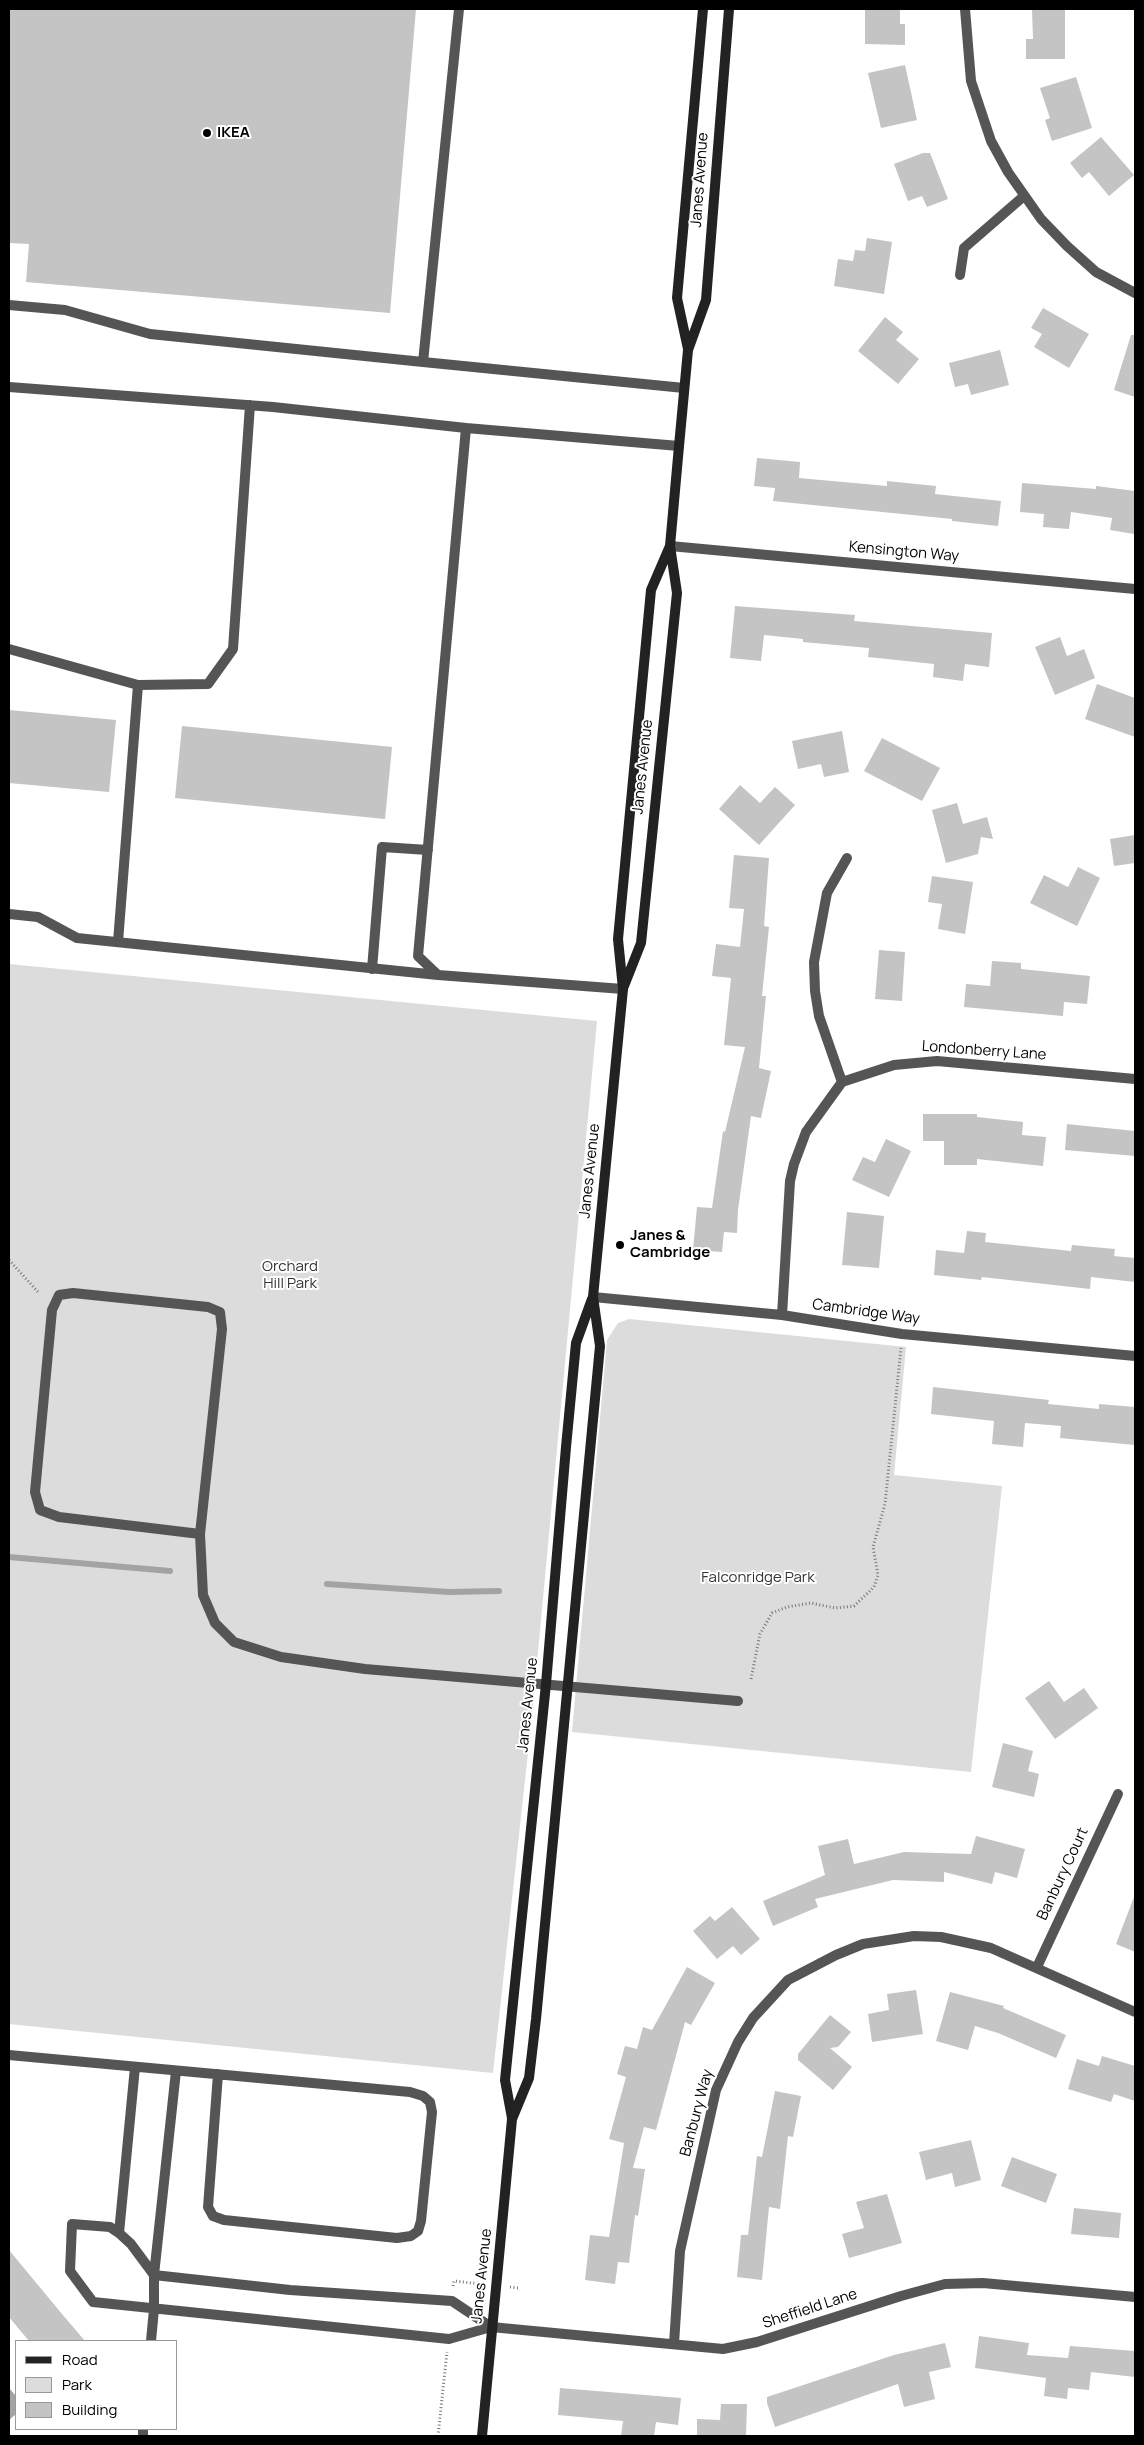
<!DOCTYPE html>
<style>
body{margin:0}
#map{position:relative;width:1144px;height:2445px;overflow:hidden;background:#fff;font-family:Manrope,sans-serif}
canvas{display:block}
.frame{position:absolute;inset:0;border:10px solid #000;pointer-events:none}
.legend{position:absolute;left:15px;top:2340px;width:162px;height:90px;box-sizing:border-box;background:#fff;border:1px solid #999;margin:0;padding:6px 9px;list-style:none;font-size:15px;color:#000}
.legend li{display:flex;align-items:center;gap:10px;height:25px}
.legend b{width:25px;border:1px solid #999}
</style>
<div id="map">
<canvas width="1144" height="2445"></canvas>
<div class="frame"></div>
<ul class="legend">
<li><b style="height:6px;background:#222"></b>Road</li>
<li><b style="height:14px;background:#dcdcdc"></b>Park</li>
<li><b style="height:14px;background:#c4c4c4"></b>Building</li>
</ul>
</div>
<script>
const g = document.querySelector('canvas').getContext('2d');
g.lineJoin = 'round';
function fill(path, color) {
  g.fillStyle = color;
  g.fill(path, 'evenodd');
}
function poly(rows) {
  const path = new Path2D();
  for (const r of rows) {
    path.moveTo(r[0], r[1]);
    for (let i = 2; i < r.length; i += 2) path.lineTo(r[i], r[i + 1]);
  }
  return path;
}
function trace(path, color, width, dash) {
  g.strokeStyle = color;
  g.lineWidth = width;
  g.lineCap = dash ? 'butt' : 'round';
  g.setLineDash(dash || []);
  g.stroke(path);
}
function drawText(font, color, halo, rows, align = 'center') {
  g.font = font + ' Manrope,sans-serif';
  g.lineWidth = 4;
  g.setLineDash([]);
  g.textBaseline = 'middle';
  g.strokeStyle = halo;
  g.fillStyle = color;
  for (const [text, x, y, turn = 0] of rows) {
    g.save();
    g.translate(x, y);
    g.rotate((+turn || 0) * Math.PI / 180);
    g.textAlign = isNaN(turn) ? turn : align;
    if (halo) g.strokeText(text, 0, 0);
    g.fillText(text, 0, 0);
    g.restore();
  }
}
const green = poly([
 [9,964,597,1021,532,1716,493,2073,9,2024],
 [629,1319,906,1347,894,1475,1002,1486,971,1772,572,1732,607,1340,618,1323]
]);
const water = poly([
 [9,2388,16,2396,16,2414,9,2420]
]);
const stream = poly([
 [9,1557,170,1571],
 [327,1584,449,1592,499,1591]
]);
const building = poly([
 [9,9,416,9,390,313,26,282,29,244,9,243],
 [865,9,900,9,900,24,905,24,905,45,865,44],
 [1032,9,1065,9,1065,59,1026,59,1026,39,1033,39],
 [905,65,917,120,881,128,868,73],
 [1076,77,1092,128,1052,141,1045,120,1050,118,1040,88],
 [1101,137,1134,175,1109,196,1089,172,1082,178,1070,163],
 [923,153,930,153,948,199,927,207,922,196,908,201,894,164],
 [867,238,892,242,884,294,834,286,838,259,853,261,855,250,865,251],
 [1043,308,1089,334,1069,368,1034,347,1042,334,1031,328],
 [885,317,903,332,896,340,919,359,898,384,858,351],
 [1131,335,1135,335,1135,397,1114,390],
 [1000,350,1009,385,971,395,968,384,955,387,949,363],
 [757,458,800,462,799,478,887,486,887,481,936,486,935,494,1001,501,998,526,952,521,952,519,773,501,775,488,754,486],
 [1022,483,1096,489,1096,486,1135,491,1134,534,1110,530,1112,518,1071,512,1069,529,1043,527,1044,514,1020,512],
 [735,606,855,615,854,621,992,633,989,667,965,664,963,681,933,677,934,664,868,657,869,648,803,642,803,639,764,635,761,661,730,658],
 [1060,637,1067,656,1084,649,1095,678,1055,695,1035,647],
 [1097,684,1135,698,1135,737,1085,719],
 [9,710,116,720,109,792,9,783],
 [182,726,392,747,385,819,175,798],
 [842,731,849,772,824,777,821,764,798,769,792,741],
 [882,738,940,768,922,801,864,771],
 [740,785,760,803,775,787,795,805,759,845,719,809],
 [957,803,963,824,987,817,993,839,981,837,978,854,946,863,932,810],
 [1135,835,1135,863,1114,866,1110,839],
 [734,855,769,858,764,926,769,927,762,996,766,996,759,1068,771,1071,761,1118,751,1116,738,1210,737,1233,724,1232,722,1252,693,1250,697,1207,712,1208,723,1131,725,1132,745,1047,724,1045,731,978,712,976,716,944,740,947,744,909,729,908],
 [1078,867,1100,878,1077,926,1030,903,1044,875,1068,887],
 [932,876,973,882,965,934,938,929,942,904,928,902],
 [879,950,905,952,902,1001,875,999],
 [992,961,1021,963,1021,969,1090,976,1087,1004,1064,1002,1063,1016,964,1007,966,984,990,986],
 [923,1114,977,1114,977,1117,1023,1122,1022,1135,1046,1137,1043,1166,977,1159,977,1165,944,1165,944,1141,923,1141],
 [1067,1124,1135,1131,1135,1156,1065,1150],
 [886,1139,911,1151,889,1197,852,1180,863,1157,875,1162],
 [847,1212,884,1216,879,1268,842,1265],
 [967,1231,986,1233,985,1242,1071,1251,1072,1245,1115,1249,1114,1256,1135,1258,1135,1282,1091,1277,1090,1289,982,1277,981,1280,934,1275,936,1250,964,1253],
 [933,1387,1049,1400,1048,1404,1099,1409,1099,1404,1135,1407,1135,1445,1060,1438,1061,1426,1025,1423,1023,1447,992,1444,994,1421,931,1414],
 [1049,1681,1064,1702,1084,1688,1098,1708,1055,1739,1025,1698],
 [1003,1743,1033,1751,1028,1771,1039,1774,1034,1797,992,1787],
 [976,1836,1025,1849,1017,1878,995,1872,992,1884,944,1872,944,1882,893,1880,815,1899,818,1907,773,1926,763,1901,825,1875,818,1846,848,1839,854,1864,904,1852,971,1854],
 [1134,1897,1135,1897,1135,1952,1116,1944],
 [732,1907,760,1939,741,1955,733,1946,717,1959,693,1931,710,1916,715,1921],
 [687,1967,715,1983,691,2025,685,2022,656,2130,644,2127,633,2168,645,2169,638,2216,635,2215,629,2263,618,2262,615,2284,585,2280,590,2235,609,2237,624,2143,609,2139,626,2077,617,2074,625,2046,637,2049,643,2027,652,2030],
 [916,1990,923,2034,872,2042,868,2014,889,2010,887,1994],
 [950,1992,1004,2006,1003,2008,1066,2035,1056,2058,998,2033,975,2026,968,2050,936,2041],
 [830,2015,851,2032,838,2047,830,2048,852,2067,833,2090,798,2060,798,2054],
 [1102,2056,1135,2066,1135,2101,1114,2094,1111,2102,1068,2089,1077,2059,1099,2066],
 [775,2091,801,2096,793,2137,788,2136,780,2209,769,2207,762,2280,737,2277,741,2235,748,2235,757,2156,762,2157],
 [971,2140,981,2180,955,2187,952,2173,926,2180,919,2152],
 [1012,2157,1057,2174,1046,2203,1001,2186],
 [887,2194,902,2243,849,2258,842,2234,864,2228,856,2202],
 [1074,2208,1121,2213,1119,2238,1071,2234],
 [9,2250,62,2314,85,2341,29,2341,9,2317],
 [979,2336,1029,2343,1027,2355,1068,2358,1070,2346,1135,2351,1135,2377,1091,2372,1089,2390,1068,2388,1067,2399,1044,2396,1046,2378,975,2368],
 [945,2343,951,2367,929,2372,935,2399,904,2407,898,2384,775,2427,767,2403,767,2397,894,2355],
 [560,2388,681,2398,678,2425,656,2422,654,2436,621,2436,623,2421,558,2415],
 [721,2404,747,2404,746,2436,697,2436,697,2419,720,2420]
]);
const path = poly([
 [9,1260,38,1292],
 [751,1679,760,1634,772,1613,787,1607,811,1603,835,1608,854,1606,874,1587,878,1575,873,1547,885,1504,901,1348],
 [453,2286,454,2281,481,2284],
 [510,2287,518,2288],
 [438,2436,447,2352]
]);
const lane = poly([
 [9,305,65,310,150,334,423,362,459,9],
 [423,362,684,388],
 [9,387,273,407,466,428],
 [9,649,138,685],
 [9,914,38,917,77,938,438,975],
 [118,942,138,685,208,684,233,649,250,405],
 [372,969,382,847,428,850],
 [623,989,438,975,418,956,466,428,679,446],
 [200,1534,59,1517,40,1510,35,1492,52,1310,59,1295,73,1293,208,1307,220,1312,222,1329,200,1534,203,1595,215,1623,234,1642,281,1657,365,1669,738,1701],
 [9,2055,410,2092,423,2096,430,2102,432,2112,421,2221,418,2231,411,2236,397,2238,224,2220,213,2216,208,2207,218,2074],
 [72,2224,110,2227,119,2233,131,2244,154,2275,290,2290,452,2301,491,2327,449,2339,93,2302,70,2271,72,2224],
 [119,2233,135,2067],
 [151,2341,154,2309,154,2275,176,2071],
 [143,2436,143,2429]
]);
const street = poly([
 [965,9,971,81,991,141,1008,172,1041,219,1067,246,1096,272,1135,293],
 [960,275,964,248,1024,196],
 [670,546,1135,589],
 [842,1082,819,1016,815,991,814,962,827,893,847,858],
 [593,1297,782,1315,902,1334,1135,1356],
 [782,1315,790,1181,794,1164,806,1132,842,1082,894,1065,937,1061,1135,1079],
 [1037,1967,1118,1794],
 [491,2327,723,2349,757,2342,901,2296,945,2284,983,2283,1135,2297],
 [674,2344,680,2251,716,2090,738,2042,753,2018,788,1980,836,1955,863,1944,914,1936,941,1937,991,1948,1135,2012]
]);
const secondary = poly([
 [688,349,677,298,703,9],
 [624,986,641,943,677,593,670,546,679,446,688,350,706,300,729,9],
 [512,2118,505,2080,546,1684,566,1447,576,1343,592,1299],
 [482,2436,512,2119,529,2078,536,2019,600,1346,593,1297,623,989,618,939,651,590,670,546]
]);
const markers = [
 [207,133,5,"#000"],
 [620,1245,5,"#000"]
];
const poiNames = [
 ["IKEA",217,133],
 ["Janes &",630,1236],
 ["Cambridge",630,1253]
];
const streetNames = [
 ["Janes Avenue",700,180,-86],
 ["Kensington Way",904,552,5],
 ["Janes Avenue",643,767,-84],
 ["Londonberry Lane",984,1051,4],
 ["Janes Avenue",590,1171,-84],
 ["Cambridge Way",866,1312,8],
 ["Janes Avenue",528,1705,-84],
 ["Banbury Court",1063,1874,-65],
 ["Banbury Way",697,2113,-75],
 ["Janes Avenue",482,2276,-84],
 ["Sheffield Lane",810,2309,-18]
];
const parkNames = [
 ["Orchard",290,1267],
 ["Hill Park",290,1284],
 ["Falconridge Park",758,1578]
];
fill(green, '#dcdcdc');
fill(water, '#a3a3a3');
trace(stream, '#a3a3a3', 6);
fill(building, '#c4c4c4');
trace(path, '#777', 3, [1, 2.5]);
trace(lane, '#555', 10);
trace(street, '#555', 10);
trace(secondary, '#222', 10);
for (const [x, y, r, color] of markers) {
  const dot = new Path2D();
  dot.arc(x, y, r, 0, 2 * Math.PI);
  g.fillStyle = color;
  g.fill(dot);
  trace(dot, '#fff', 2);
}
drawText('bold 15px', '#000', '#fff', poiNames, 'left');
drawText('15px', '#000', '#fff', streetNames);
drawText('15px', '#333', '#fff', parkNames);
</script>
